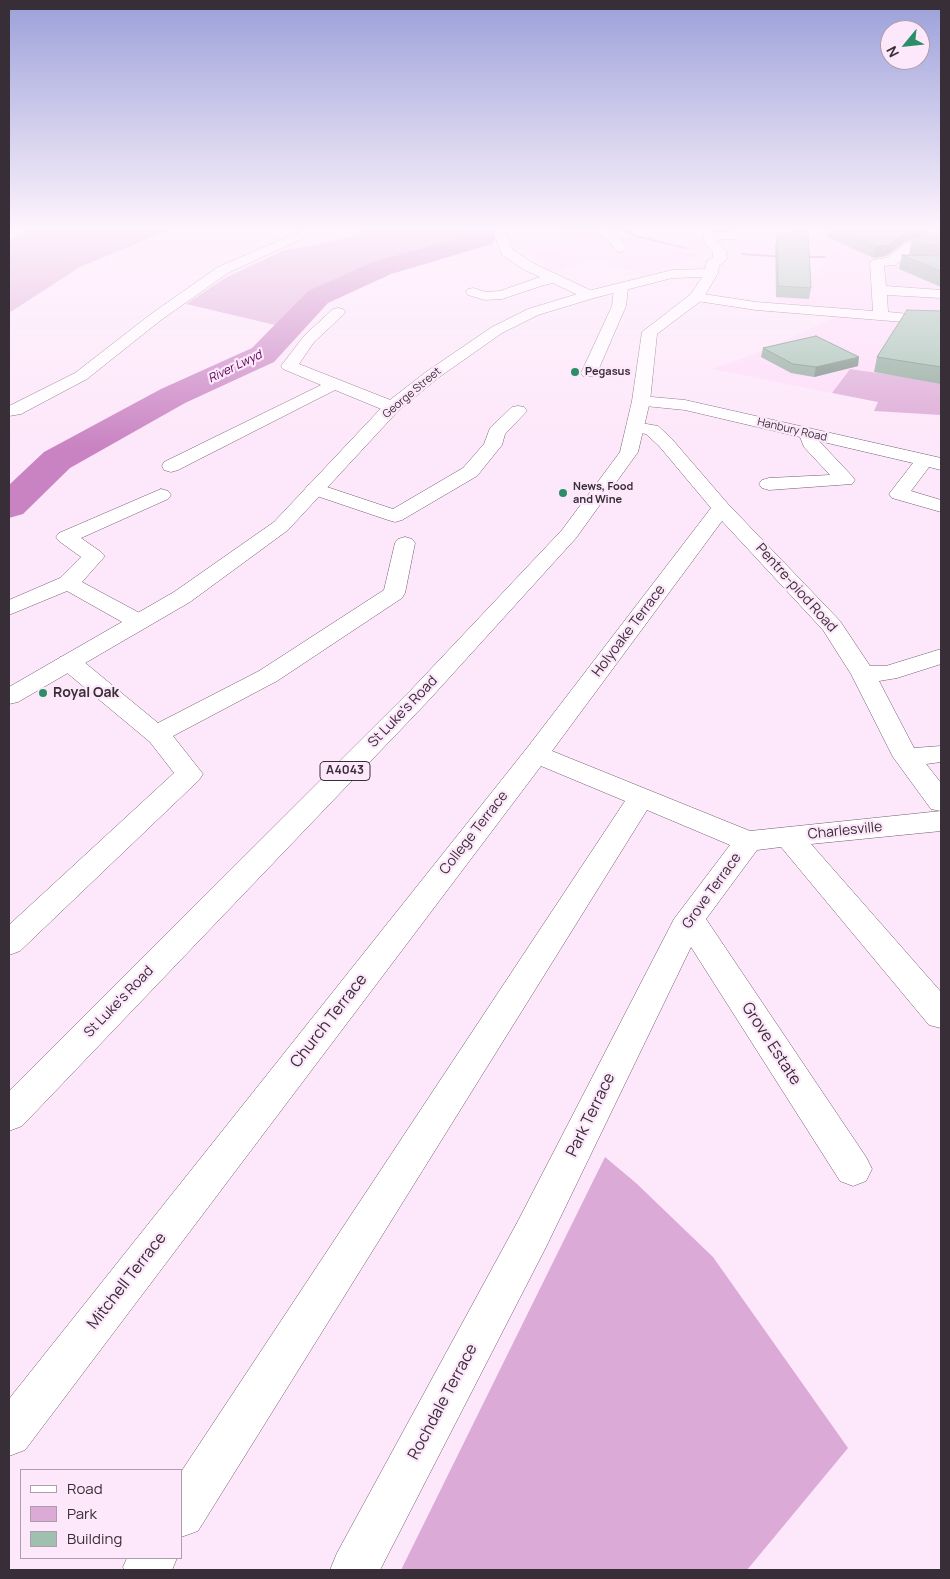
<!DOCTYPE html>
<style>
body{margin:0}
#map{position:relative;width:950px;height:1579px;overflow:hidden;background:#fde7fa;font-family:Manrope,sans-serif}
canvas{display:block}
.frame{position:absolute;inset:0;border:10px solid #382e37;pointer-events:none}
.legend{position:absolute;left:20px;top:1469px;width:162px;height:90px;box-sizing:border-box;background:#fde7fa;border:1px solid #ae9dac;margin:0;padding:6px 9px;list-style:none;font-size:15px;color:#382e37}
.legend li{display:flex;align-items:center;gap:10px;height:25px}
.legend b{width:25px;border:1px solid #ae9dac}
.north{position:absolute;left:880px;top:20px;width:50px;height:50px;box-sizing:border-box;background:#fde7fa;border:1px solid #ae9dac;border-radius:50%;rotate:242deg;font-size:14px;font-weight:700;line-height:20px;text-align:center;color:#382e37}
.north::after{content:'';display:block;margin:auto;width:18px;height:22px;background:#2c8e68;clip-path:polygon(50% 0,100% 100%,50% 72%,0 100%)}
</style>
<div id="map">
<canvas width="950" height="1579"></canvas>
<div class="frame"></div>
<ul class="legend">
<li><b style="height:6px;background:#fff"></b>Road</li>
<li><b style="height:14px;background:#dcaad6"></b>Park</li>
<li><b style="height:14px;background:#9fc0af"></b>Building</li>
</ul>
<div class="north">N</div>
</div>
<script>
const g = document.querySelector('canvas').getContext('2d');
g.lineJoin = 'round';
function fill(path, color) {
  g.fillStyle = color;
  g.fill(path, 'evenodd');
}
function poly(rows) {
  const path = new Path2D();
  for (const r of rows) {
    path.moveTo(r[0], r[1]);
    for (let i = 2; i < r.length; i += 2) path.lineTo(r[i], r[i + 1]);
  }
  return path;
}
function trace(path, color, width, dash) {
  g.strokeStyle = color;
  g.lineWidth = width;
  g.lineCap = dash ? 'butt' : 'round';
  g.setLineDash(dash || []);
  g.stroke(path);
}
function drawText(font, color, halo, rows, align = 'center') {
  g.font = font + ' Manrope,sans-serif';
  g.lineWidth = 4.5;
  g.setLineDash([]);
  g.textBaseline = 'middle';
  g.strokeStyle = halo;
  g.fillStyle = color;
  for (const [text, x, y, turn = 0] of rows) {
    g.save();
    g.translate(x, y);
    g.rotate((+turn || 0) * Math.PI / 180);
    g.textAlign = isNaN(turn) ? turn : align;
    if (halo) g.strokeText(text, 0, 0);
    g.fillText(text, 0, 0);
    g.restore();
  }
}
const built = poly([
 [561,227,603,227,624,237,700,255,645,275,594,259,554,273,525,251,567,248,570,243,558,231,563,229],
 [906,227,941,237,941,382,850,369,832,393,712,369,752,355,836,317,778,300,776,297,778,272,816,273,837,247,830,232]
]);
const green = poly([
 [36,227,177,227,80,267,9,313,9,241],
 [363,227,473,227,478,231,474,239,436,252,383,265,323,288,275,325,186,304,225,278,282,251,341,240,359,233],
 [850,369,941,382,941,415,874,411,878,402,832,393],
 [605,1157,636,1183,713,1257,848,1448,747,1570,401,1570]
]);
const stream = poly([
 [615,227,621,227,636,235,689,248,687,249,634,237,615,227],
 [741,253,785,256,787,257,785,258,742,255,741,253],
 [797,256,825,256,827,257,825,258,798,258,797,256]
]);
const river = poly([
 [470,227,494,227,495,239,492,244,391,274,328,303,274,362,185,403,70,468,23,514,9,518,9,485,44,452,161,389,252,348,308,291,373,262,470,235,470,227]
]);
const minor = poly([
 [16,227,32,227,9,241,9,232,16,227],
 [310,227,327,227,228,273,161,320,87,379,21,414,9,416,9,406,75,373,151,314,218,267,310,227],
 [492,227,504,227,513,250,533,263,594,292,596,295,594,298,589,299,584,298,553,283,544,285,502,299,485,300,468,295,466,292,468,289,473,288,486,292,500,291,540,277,523,269,502,255,492,227],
 [538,227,552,227,558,234,556,237,548,237,538,227],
 [589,227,604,227,617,235,627,248,621,252,616,251,609,241,589,227],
 [739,227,754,227,736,239,710,240,704,236,710,232,733,231,739,227],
 [939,235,941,236,941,242,916,249,895,265,884,266,886,286,941,290,941,298,887,295,888,312,941,317,941,325,756,310,697,301,692,300,690,297,692,294,697,293,756,302,873,311,870,263,872,260,887,258,906,243,939,235],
 [621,284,628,288,626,306,597,373,595,376,583,376,581,373,612,306,614,288,621,284],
 [338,308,343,309,345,312,343,315,314,342,299,364,398,403,401,407,398,411,392,412,386,411,335,390,178,470,171,472,164,470,162,466,164,462,321,385,283,369,281,366,304,336,333,309,338,308],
 [641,396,685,400,941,458,941,470,929,467,911,491,941,500,941,512,892,498,889,494,913,463,819,441,852,476,855,480,852,484,769,490,762,488,759,484,762,480,769,478,830,475,804,447,800,437,685,410,635,405,632,401,635,397,641,396],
 [518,406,524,407,527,411,505,434,502,445,477,476,402,520,395,522,388,520,308,493,305,489,308,485,315,483,393,509,463,468,484,444,490,428,512,407,518,406],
 [635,422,658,426,671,438,728,504,840,621,870,666,886,666,941,649,941,664,897,678,879,681,914,748,941,746,941,762,926,764,941,783,941,811,931,809,893,757,851,674,823,630,722,521,552,751,750,831,941,811,941,831,811,844,941,992,941,1028,929,1025,781,847,757,850,706,919,866,1157,872,1169,866,1181,853,1186,840,1181,691,947,546,1247,380,1570,330,1570,337,1553,518,1221,674,919,730,845,647,810,198,1531,181,1537,181,1472,625,801,541,766,25,1450,9,1456,9,1399,527,748,711,508,659,446,646,434,629,431,626,427,629,423,635,422],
 [161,489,168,491,171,495,168,499,81,538,101,552,105,556,82,582,147,617,150,622,147,627,139,629,131,627,67,591,9,615,9,600,60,578,81,557,59,541,56,537,59,533,161,489],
 [405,537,412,539,415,543,405,593,402,598,277,681,173,736,203,774,199,780,20,951,9,955,9,925,174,773,150,742,60,667,57,662,60,657,69,655,78,657,158,723,259,671,384,590,395,543,398,539,405,537],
 [127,1558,177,1558,172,1570,124,1570,123,1567,127,1558]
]);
const major = poly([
 [701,227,713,227,717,242,726,251,727,259,719,266,718,273,702,300,657,334,650,401,638,452,576,538,429,700,22,1126,9,1131,9,1091,411,690,562,530,620,452,632,401,642,332,691,294,702,277,672,278,594,298,538,315,502,333,438,378,398,411,288,530,190,602,18,702,9,704,9,687,174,592,274,522,386,403,426,372,492,327,528,309,584,292,672,270,705,269,707,261,713,257,713,252,705,244,701,227]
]);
const wall = poly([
 [829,227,930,227,928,235,941,231,941,287,899,269,902,255,909,255,911,244,919,238,906,241,886,256,874,258,827,237],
 [777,235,811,288,809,299,776,297,775,245],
 [941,311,941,384,874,372,877,357],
 [763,348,858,366,814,377,791,373,761,357]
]);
const shadedWall = poly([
 [919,227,930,227,928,236,906,241,886,256,874,258,876,246,908,230],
 [859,357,858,366,814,377,816,367]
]);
const building = poly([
 [832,227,919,227,908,230,889,245,876,246,832,227],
 [808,230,811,288,778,286,777,235,808,230],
 [941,231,941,245,911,244,920,237,941,231],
 [902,255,941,256,941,271,902,255],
 [907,310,941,311,941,367,877,357,907,310],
 [816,336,859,357,816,367,793,364,763,348,816,336]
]);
const markers = [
 [575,372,5,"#2c8e68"],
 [563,493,5,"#2c8e68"],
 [43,693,5,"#2c8e68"]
];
const farPoinames = [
 ["Pegasus",585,372],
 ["News, Food",573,487],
 ["and Wine",573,500]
];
const farStreetnames = [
 ["George Street",412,393,-40],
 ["Hanbury Road",792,430,13]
];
const farWaternames = [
 ["River Lwyd",235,367,-26]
];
const shields = [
 [345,771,50]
];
const shieldNames = [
 ["A4043",345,771]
];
const streetNames = [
 ["Pentre-piod Road",796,588,48],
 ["Holyoake Terrace",629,631,-53],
 ["St Luke's Road",403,712,-46],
 ["Charlesville",845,831,-6],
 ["College Terrace",474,833,-52],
 ["Grove Terrace",712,891,-54],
 ["St Luke's Road",119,1002,-46]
];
const poiNames = [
 ["Royal Oak",53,693]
];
const nearStreetnames = [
 ["Church Terrace",329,1021,-52],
 ["Grove Estate",771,1044,57],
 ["Park Terrace",591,1115,-64],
 ["Mitchell Terrace",127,1281,-52],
 ["Rochdale Terrace",443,1402,-62]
];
fill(built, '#fddbf9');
fill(green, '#dcaad6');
fill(stream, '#c983c2');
fill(river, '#c983c2');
trace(minor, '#735c70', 1);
trace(major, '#735c70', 1);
fill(minor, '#fff');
fill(major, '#fff');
fill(wall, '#89a596');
fill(shadedWall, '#6f867a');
fill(building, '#9fc0af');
trace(building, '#6f867a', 1);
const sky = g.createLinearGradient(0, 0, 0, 448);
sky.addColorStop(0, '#9ba0d9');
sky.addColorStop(0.51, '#fef4fd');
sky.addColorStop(1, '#fef4fd00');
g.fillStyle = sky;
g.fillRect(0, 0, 950, 448);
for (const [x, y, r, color] of markers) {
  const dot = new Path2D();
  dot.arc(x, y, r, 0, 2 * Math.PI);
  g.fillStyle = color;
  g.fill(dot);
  trace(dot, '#fde7fa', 2);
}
drawText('bold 11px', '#382e37', '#fde7fa', farPoinames, 'left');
drawText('11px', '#382e37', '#fde7fa', farStreetnames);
drawText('italic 12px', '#5a0057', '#fde7fa', farWaternames);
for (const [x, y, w] of shields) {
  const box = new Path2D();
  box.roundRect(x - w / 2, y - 9.5, w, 19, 4);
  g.fillStyle = '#fde7fa';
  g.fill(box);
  trace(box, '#382e37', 1);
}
drawText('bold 12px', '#382e37', null, shieldNames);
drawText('14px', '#382e37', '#fde7fa', streetNames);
drawText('bold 14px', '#382e37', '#fde7fa', poiNames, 'left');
drawText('16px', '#382e37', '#fde7fa', nearStreetnames);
</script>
